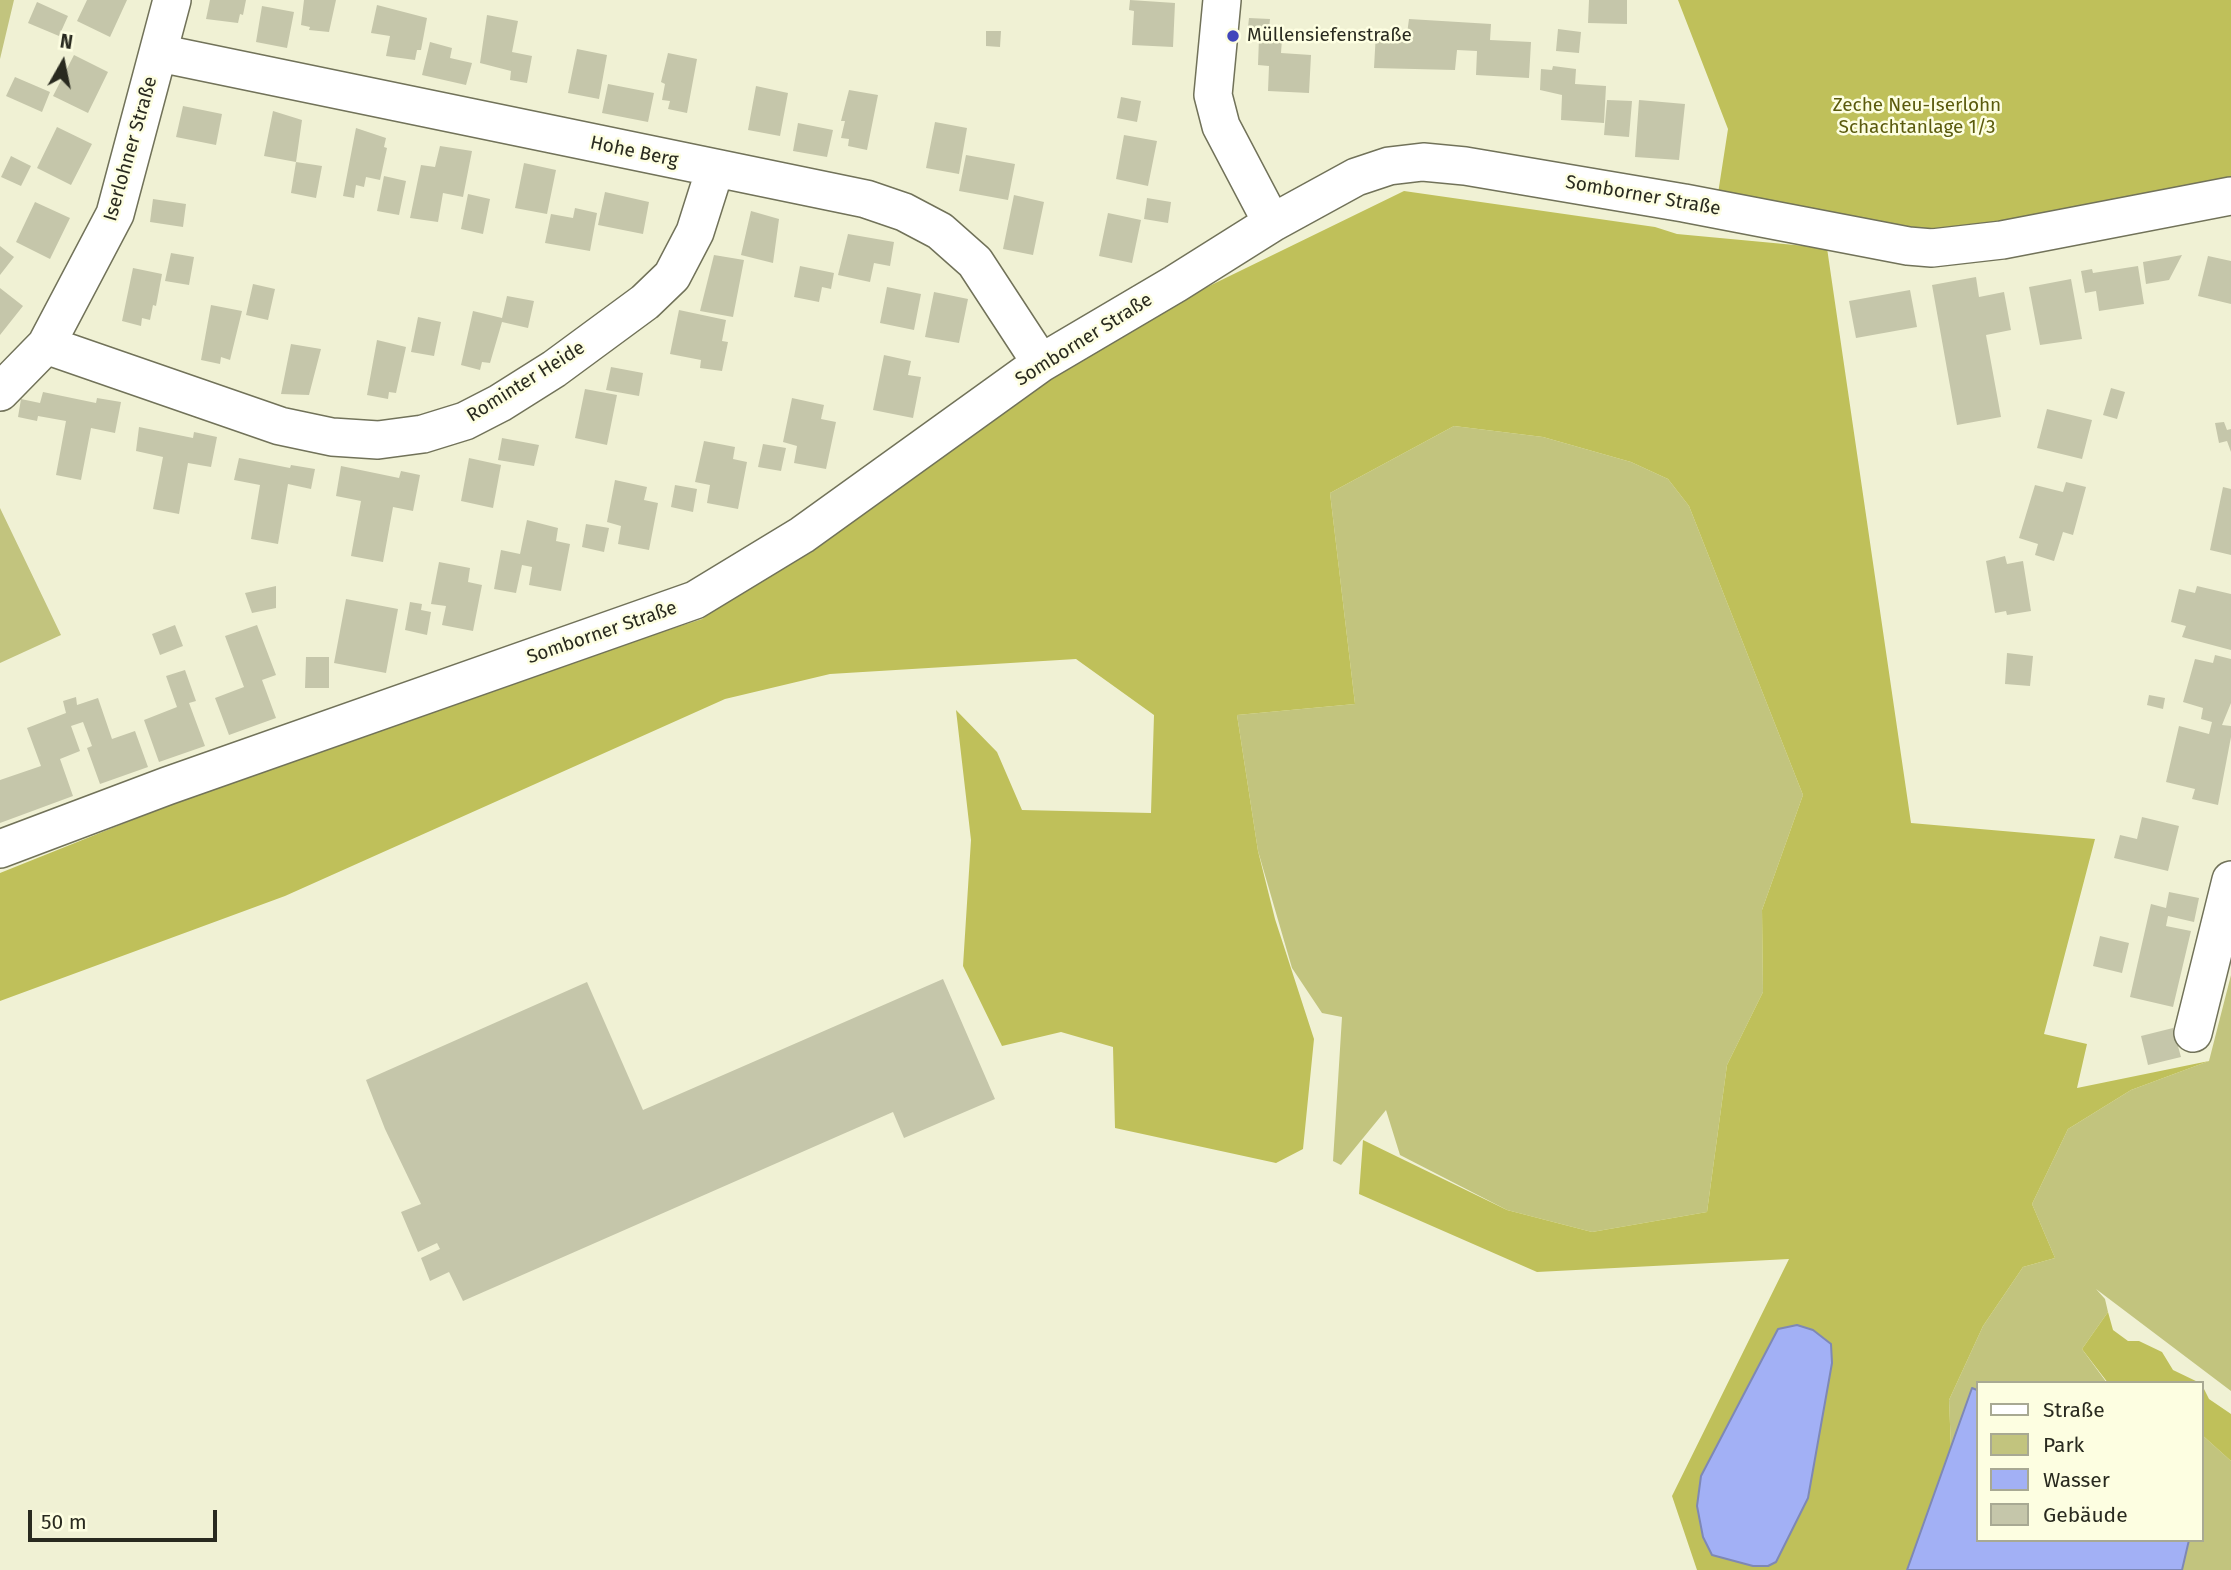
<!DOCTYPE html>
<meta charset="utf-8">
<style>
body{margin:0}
#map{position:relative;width:2231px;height:1570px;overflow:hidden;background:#f0f1d4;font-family:"Fira Sans",sans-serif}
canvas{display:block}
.legend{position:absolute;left:1976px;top:1381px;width:228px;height:161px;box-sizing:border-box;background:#fdfee1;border:2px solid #a8a993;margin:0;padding:9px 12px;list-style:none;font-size:21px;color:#292a1f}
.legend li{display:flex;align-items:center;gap:14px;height:35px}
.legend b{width:35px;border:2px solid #a8a993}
.north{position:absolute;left:28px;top:28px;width:70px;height:70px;-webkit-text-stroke:5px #fdfee1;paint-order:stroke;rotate:9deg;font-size:19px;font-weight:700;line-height:28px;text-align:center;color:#292a1f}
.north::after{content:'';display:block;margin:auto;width:24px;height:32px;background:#292a1f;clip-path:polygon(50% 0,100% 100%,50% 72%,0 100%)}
.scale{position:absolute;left:28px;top:1510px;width:189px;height:32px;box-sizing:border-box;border:4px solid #292a1f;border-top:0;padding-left:9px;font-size:21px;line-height:24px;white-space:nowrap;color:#292a1f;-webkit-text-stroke:5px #fdfee1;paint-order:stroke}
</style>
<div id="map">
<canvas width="2231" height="1570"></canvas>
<ul class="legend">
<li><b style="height:9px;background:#fff"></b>Straße</li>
<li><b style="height:19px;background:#c2c47e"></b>Park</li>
<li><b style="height:19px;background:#a2b0f5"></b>Wasser</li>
<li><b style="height:19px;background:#c5c6aa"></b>Gebäude</li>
</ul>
<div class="north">N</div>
<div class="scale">50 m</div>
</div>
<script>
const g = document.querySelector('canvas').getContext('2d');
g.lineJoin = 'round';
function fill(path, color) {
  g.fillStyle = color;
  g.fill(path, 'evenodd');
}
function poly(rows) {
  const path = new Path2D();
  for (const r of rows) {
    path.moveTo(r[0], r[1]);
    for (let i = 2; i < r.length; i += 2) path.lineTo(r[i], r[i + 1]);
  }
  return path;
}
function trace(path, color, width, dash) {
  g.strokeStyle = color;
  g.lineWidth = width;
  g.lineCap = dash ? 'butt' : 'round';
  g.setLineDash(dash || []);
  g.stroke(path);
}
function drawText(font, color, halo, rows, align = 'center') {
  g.font = font + ' "Fira Sans",sans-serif';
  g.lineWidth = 5;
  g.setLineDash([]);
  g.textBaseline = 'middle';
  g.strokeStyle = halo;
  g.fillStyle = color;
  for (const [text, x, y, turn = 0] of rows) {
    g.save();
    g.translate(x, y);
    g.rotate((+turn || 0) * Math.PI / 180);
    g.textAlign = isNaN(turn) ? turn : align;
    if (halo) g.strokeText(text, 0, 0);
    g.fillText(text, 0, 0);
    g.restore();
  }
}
const green = poly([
 [0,0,14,0,0,59],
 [1454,426,1543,437,1631,462,1668,479,1689,506,1803,795,1762,910,1763,992,1727,1065,1707,1212,1592,1232,1507,1210,1400,1155,1386,1110,1341,1165,1333,1161,1342,1017,1322,1013,1292,968,1258,851,1237,715,1355,704,1330,493],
 [0,508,61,635,0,663],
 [2231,975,2231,1391,2096,1289,2105,1299,2108,1312,2082,1349,2107,1383,1977,1383,1977,1540,2201,1540,2201,1434,2231,1461,2231,1570,1942,1570,1954,1521,1949,1400,1983,1326,2023,1267,2055,1258,2032,1204,2068,1129,2131,1090,2209,1061]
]);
const forest = poly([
 [1678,0,2231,0,2231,183,1919,235,1717,200,1728,129],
 [1404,191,1655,227,1677,234,1827,248,1911,823,2095,839,2044,1034,2087,1044,2077,1088,2209,1061,2131,1090,2068,1129,2032,1204,2055,1258,2023,1267,1983,1326,1949,1400,1954,1521,1942,1570,1697,1570,1672,1496,1789,1259,1537,1272,1359,1194,1363,1140,1507,1210,1592,1232,1707,1212,1727,1065,1763,992,1762,910,1803,795,1689,506,1668,479,1631,462,1543,437,1454,426,1330,493,1355,704,1237,715,1258,851,1275,919,1314,1039,1303,1149,1276,1163,1115,1128,1113,1047,1061,1032,1002,1046,963,966,971,840,956,710,997,752,1022,810,1151,813,1154,715,1076,659,830,674,725,699,285,896,0,1001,0,873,349,733,702,619,1044,375,1203,289],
 [2108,1312,2113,1330,2128,1341,2139,1341,2162,1352,2173,1370,2200,1383,2108,1383,2082,1349],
 [2201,1383,2209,1399,2231,1414,2231,1461,2201,1434]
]);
const water = poly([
 [1797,1325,1813,1330,1831,1344,1832,1363,1808,1498,1776,1562,1768,1566,1753,1566,1712,1555,1703,1537,1697,1506,1701,1476,1778,1329,1797,1325],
 [1972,1388,1977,1390,1977,1540,2189,1540,2182,1570,1907,1570,1972,1388]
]);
const building = poly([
 [87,0,127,0,110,37,77,21],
 [210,0,246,0,243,15,240,14,238,23,206,19],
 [304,0,336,0,329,32,309,30,310,27,301,25],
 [1130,0,1175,3,1173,47,1132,45,1134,11,1129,10],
 [1589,0,1627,0,1627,24,1588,23],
 [37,2,68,16,59,36,28,23],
 [377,5,427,18,421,50,417,50,415,60,386,56,390,36,371,33],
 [262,6,294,12,287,48,256,42],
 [487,15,518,21,512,52,532,56,527,83,510,80,511,71,480,63],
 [1249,18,1270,19,1268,39,1282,39,1281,53,1311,55,1309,93,1268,91,1269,66,1258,65,1259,38,1247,37],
 [1409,19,1491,24,1490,40,1531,42,1529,78,1476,75,1477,51,1457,50,1455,70,1374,68,1376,32,1407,34],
 [1558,29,1581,32,1579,53,1556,51],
 [986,31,1001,31,1000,47,986,46],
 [430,42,452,48,450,58,472,63,466,85,422,75],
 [577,49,607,55,599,99,568,93],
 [668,53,697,59,687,113,668,109,670,101,662,100,665,84,661,82],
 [74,55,108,72,88,113,53,96],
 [1553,66,1576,69,1575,84,1606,86,1604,123,1561,120,1562,95,1540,90,1541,69,1552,70],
 [15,77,50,92,42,112,6,96],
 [608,84,654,93,648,122,602,113],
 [756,86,788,93,780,136,748,130],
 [849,90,878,95,867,150,848,146,849,139,841,138,845,121,841,121],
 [1121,97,1141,101,1137,122,1117,118],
 [1607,100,1632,101,1629,137,1604,135],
 [1639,100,1685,104,1679,160,1635,157],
 [183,106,222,114,216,145,176,137],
 [273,111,302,120,296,162,322,166,316,198,291,193,296,162,264,156],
 [935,122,967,128,959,174,926,168],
 [798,123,833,130,827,157,793,151],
 [57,127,92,144,71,185,37,168],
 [356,128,386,138,384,147,387,148,380,180,366,177,364,187,356,185,354,198,343,196],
 [1124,135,1157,141,1148,186,1116,179],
 [440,146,472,151,463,197,443,193,438,222,410,218,421,165,435,167],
 [966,155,1015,164,1008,200,959,191],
 [11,156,31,166,21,186,1,177],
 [524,163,556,170,547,214,515,208],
 [384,176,406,181,399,215,377,211],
 [605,192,649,202,643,234,598,225],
 [468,194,490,199,483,234,461,229],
 [1014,195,1044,202,1033,255,1003,249],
 [1147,198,1171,202,1168,223,1144,219],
 [153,199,186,204,183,227,150,222],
 [35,202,70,218,50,259,16,242],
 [575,208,597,213,590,251,545,243,551,214,573,218],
 [751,211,779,219,773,263,741,255],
 [1108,213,1141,220,1132,263,1099,256],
 [848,234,894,242,890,266,874,263,870,282,838,275],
 [0,246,14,257,0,275],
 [171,253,194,257,189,285,165,281],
 [714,255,744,260,733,317,700,311],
 [2182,255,2169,280,2146,284,2143,262],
 [2208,256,2231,261,2231,304,2198,296],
 [800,266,834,273,831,289,822,287,819,302,794,297],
 [2138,266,2144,304,2099,311,2096,291,2085,293,2081,271,2092,269,2093,273],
 [133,268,162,274,156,306,153,305,150,320,142,318,141,326,122,321],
 [1976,277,1979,297,2004,292,2011,330,1986,335,2001,417,1957,425,1932,285],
 [2071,279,2082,339,2040,345,2029,287],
 [253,284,275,289,268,320,246,315],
 [887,287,921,294,914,330,880,323],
 [0,288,23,306,0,335],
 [1910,290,1917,327,1856,338,1849,301],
 [934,292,968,299,959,343,925,337],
 [507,296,534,301,528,328,502,322,490,363,482,362,480,370,461,365,473,311,502,318],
 [211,305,242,311,230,360,221,357,220,364,201,360],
 [679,310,726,320,722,341,728,342,722,371,700,368,701,360,670,354],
 [418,317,441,322,434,356,411,352],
 [377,340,406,347,396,393,389,392,388,399,367,395],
 [291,344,321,349,309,395,281,394],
 [884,355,911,361,908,375,921,377,913,418,873,410],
 [611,367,643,373,639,396,606,390],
 [2111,388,2125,392,2117,419,2103,415],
 [585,389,617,395,607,445,575,438],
 [43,392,96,403,97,398,121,402,115,433,91,428,81,480,56,475,66,421,38,416,37,421,18,417,21,399,40,403],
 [792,398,824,405,821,419,836,422,826,469,794,463,797,446,783,442],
 [2047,409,2092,420,2082,459,2037,448],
 [2224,422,2227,430,2231,429,2231,452,2227,441,2219,443,2215,423],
 [139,427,193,438,194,432,217,437,211,467,188,463,179,514,153,509,163,457,136,451],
 [502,438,539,445,534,466,498,460],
 [704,441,735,447,733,459,747,462,738,509,707,503,710,485,695,482],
 [763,444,786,448,781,471,758,467],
 [239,458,290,468,291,465,315,469,311,489,288,484,278,544,251,539,260,485,234,480],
 [469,458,501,465,493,508,461,501],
 [341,466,399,478,401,471,420,475,413,511,393,507,383,562,351,556,361,501,336,496],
 [615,480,647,487,644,500,658,503,649,550,618,544,621,526,607,522],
 [2066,482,2086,487,2073,535,2063,532,2054,561,2035,555,2038,544,2019,538,2035,485,2063,492],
 [675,485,697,489,693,512,671,507],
 [2223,487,2231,489,2231,555,2210,550],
 [527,520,558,528,556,541,570,544,561,591,529,585,532,567,522,565,516,593,494,589,501,550,520,554],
 [586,524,609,528,604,552,582,547],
 [2005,556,2007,564,2023,561,2031,611,2007,615,2006,611,1995,613,1986,561],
 [439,562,470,568,468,582,482,585,473,631,442,625,446,606,431,604],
 [276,586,276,608,252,613,245,593],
 [2197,586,2231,594,2231,650,2182,637,2186,626,2171,622,2179,589,2195,593],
 [346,599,398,609,386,673,334,663],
 [410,602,422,604,421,610,431,612,427,635,405,630],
 [175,625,183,646,160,655,152,634],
 [257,625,276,675,262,680,276,718,229,735,215,698,244,687,225,636],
 [2007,653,2033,656,2030,686,2005,684],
 [2215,655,2231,659,2231,703,2222,725,2231,726,2231,737,2218,805,2192,799,2195,789,2166,782,2179,726,2209,734,2212,722,2201,719,2203,708,2183,702,2195,659,2213,663],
 [306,657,329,657,329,688,305,688],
 [185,670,196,701,189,703,205,746,159,762,144,720,177,707,166,676],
 [2149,695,2165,698,2163,709,2147,705],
 [76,697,77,705,98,698,112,739,135,731,148,767,100,784,87,748,92,746,83,722,71,726,80,751,60,759,73,796,0,823,0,780,41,766,27,728,66,713,63,701],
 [2142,817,2179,826,2168,871,2114,858,2120,835,2137,839],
 [2169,892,2199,898,2194,922,2168,916,2166,926,2191,931,2173,1007,2130,997,2151,904,2166,908],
 [2100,936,2129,943,2122,973,2093,966],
 [943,979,995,1099,904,1138,893,1112,463,1301,449,1272,430,1281,421,1258,440,1249,437,1243,418,1252,401,1212,421,1204,385,1129,366,1080,587,982,643,1110],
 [2173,1028,2181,1057,2148,1065,2141,1036]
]);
const minor = poly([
 [1222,0,1213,95,1221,126,1272,223],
 [159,53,866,199,904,212,940,231,975,262,1041,363],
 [46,345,280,426,332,437,378,440,423,434,465,421,500,403,554,369,645,302,672,276,695,232,715,169],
 [0,392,46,345,115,214,172,0],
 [0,849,167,786,695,600,802,535,1041,363,1175,284,1272,223,1356,177,1389,166,1423,162,1465,166,1684,203,1908,246,1932,248,2002,240,2231,196],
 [2193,1033,2231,880]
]);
const markers = [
 [1233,36,7,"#4146bb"]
];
const poiNames = [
 ["Müllensiefenstraße",1247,36]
];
const parkNames = [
 ["Zeche Neu-Iserlohn",1917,106],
 ["Schachtanlage 1/3",1917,128]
];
const streetNames = [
 ["Iserlohner Straße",131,149,-74],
 ["Hohe Berg",634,152,12],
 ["Somborner Straße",1643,196,10],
 ["Somborner Straße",1084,340,-32],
 ["Rominter Heide",526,382,-32],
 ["Somborner Straße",602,633,-19]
];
fill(green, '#c2c47e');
fill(forest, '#bfc05a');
fill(water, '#a2b0f5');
trace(water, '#7e88b5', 2);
fill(building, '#c5c6aa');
trace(minor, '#717259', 40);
trace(minor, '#fff', 37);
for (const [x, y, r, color] of markers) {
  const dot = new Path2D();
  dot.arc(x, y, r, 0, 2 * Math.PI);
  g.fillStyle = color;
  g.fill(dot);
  trace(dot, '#fdfee1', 2.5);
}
drawText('19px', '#292a1f', '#fdfee1', poiNames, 'left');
drawText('19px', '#5a5a0c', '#fdfee1', parkNames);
drawText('19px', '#292a1f', '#fdfee1', streetNames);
</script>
